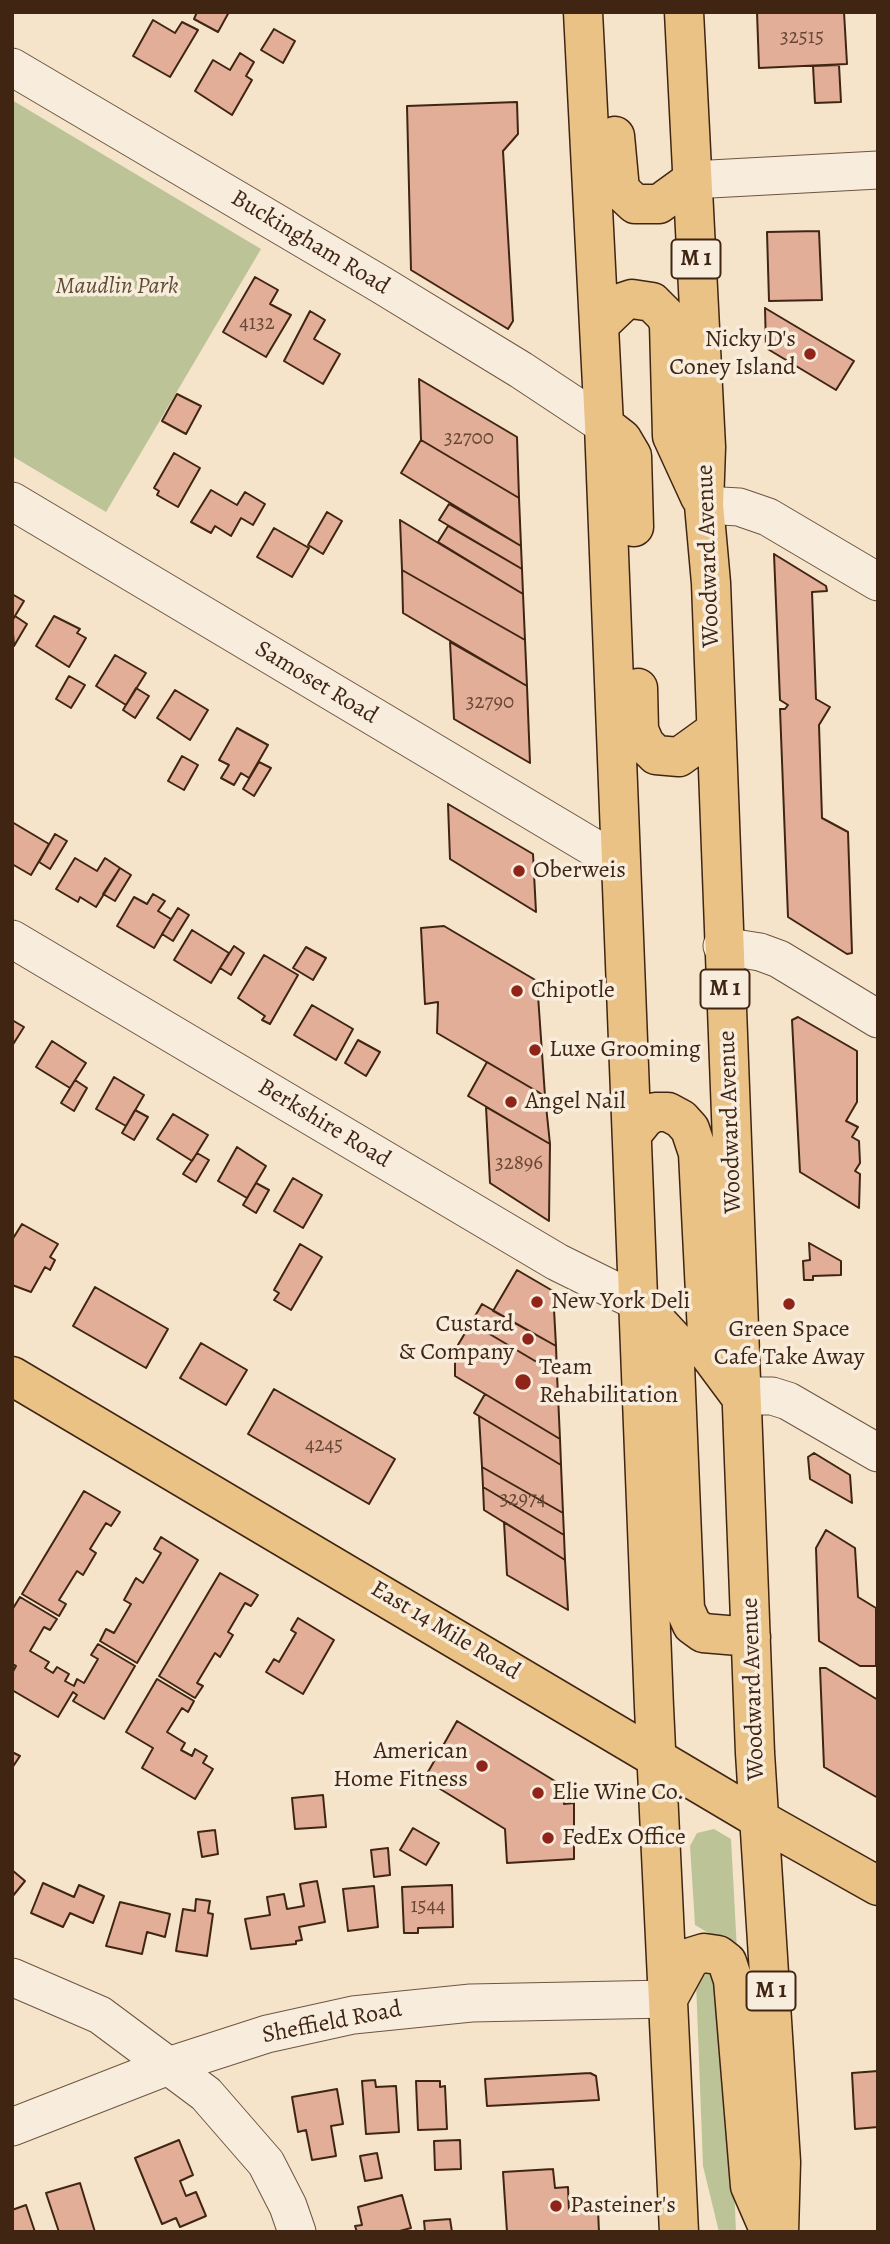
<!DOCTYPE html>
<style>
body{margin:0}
#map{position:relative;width:890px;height:2244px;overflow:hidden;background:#f5e4ca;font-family:Alegreya,serif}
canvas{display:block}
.frame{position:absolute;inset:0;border:14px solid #402513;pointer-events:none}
</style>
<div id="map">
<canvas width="890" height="2244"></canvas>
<div class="frame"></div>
</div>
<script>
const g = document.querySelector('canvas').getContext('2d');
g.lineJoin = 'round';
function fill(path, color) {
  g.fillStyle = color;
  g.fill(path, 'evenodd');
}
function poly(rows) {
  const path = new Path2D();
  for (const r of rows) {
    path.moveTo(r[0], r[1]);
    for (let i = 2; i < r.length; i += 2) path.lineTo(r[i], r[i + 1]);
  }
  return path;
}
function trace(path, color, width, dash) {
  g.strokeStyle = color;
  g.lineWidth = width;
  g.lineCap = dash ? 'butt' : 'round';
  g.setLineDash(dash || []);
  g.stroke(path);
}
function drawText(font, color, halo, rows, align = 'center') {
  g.font = font + ' Alegreya,serif';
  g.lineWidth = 7;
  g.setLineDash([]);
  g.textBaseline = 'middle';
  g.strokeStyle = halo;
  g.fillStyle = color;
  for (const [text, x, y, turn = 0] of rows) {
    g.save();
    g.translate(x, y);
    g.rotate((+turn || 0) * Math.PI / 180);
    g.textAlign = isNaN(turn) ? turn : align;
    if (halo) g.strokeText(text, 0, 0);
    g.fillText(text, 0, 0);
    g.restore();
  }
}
const green = poly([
 [12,100,261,249,106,512,12,456],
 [714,1829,731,1839,737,1950,695,1925,690,1846,697,1833],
 [711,1969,727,2012,736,2232,719,2232,703,2166,696,1981,704,1970]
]);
const building = poly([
 [197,12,229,12,218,32,194,19,197,12],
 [757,12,844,12,847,64,759,68,757,12],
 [153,20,175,33,182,22,198,30,170,77,133,56,153,20],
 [274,29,295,41,283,63,261,50,274,29],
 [240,53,254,62,246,76,252,80,232,115,195,91,213,60,230,70,240,53],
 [839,65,841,102,815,103,813,66,839,65],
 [517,102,518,134,503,151,513,321,508,329,411,270,407,106,517,102],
 [819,231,822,300,769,301,767,232,819,231],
 [255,277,278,290,270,304,291,315,266,357,223,332,255,277],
 [765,308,854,361,836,390,766,348,765,308],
 [310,311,325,320,314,339,340,354,323,384,284,361,310,311],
 [419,379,517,437,519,498,421,440,419,379],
 [177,394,201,406,186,434,162,421,177,394],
 [421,440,519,498,521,546,401,473,421,440],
 [174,453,200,468,178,507,157,495,159,491,154,488,174,453],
 [211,490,237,505,245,492,265,504,253,525,241,518,231,536,215,526,211,533,191,522,211,490],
 [449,504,521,546,522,569,439,520,449,504],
 [327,512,342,521,323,554,308,545,327,512],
 [400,520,523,594,525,640,402,570,400,520],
 [448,526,522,569,523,594,438,542,448,526],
 [274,528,309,548,292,577,257,557,274,528],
 [774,554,826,586,827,591,812,592,816,699,830,707,819,725,822,818,848,832,852,953,847,954,788,917,780,709,785,709,788,705,780,700,774,554],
 [402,570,525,640,527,686,403,613,402,570],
 [12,594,24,601,12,621,12,594],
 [15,616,27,624,14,646,12,621,15,616],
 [54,616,80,629,77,633,86,638,69,667,36,646,54,616],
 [450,642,527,686,530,763,454,719,450,642],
 [115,655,146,673,126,705,96,686,115,655],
 [69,676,85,685,71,708,56,699,69,676],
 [136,688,149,696,135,718,123,710,136,688],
 [175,690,208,710,190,740,157,718,175,690],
 [237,728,268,745,249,778,241,773,234,785,221,778,229,765,219,760,237,728],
 [182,756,198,765,184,790,168,781,182,756],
 [259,762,271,768,254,796,243,789,259,762],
 [448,804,533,854,536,912,450,859,448,804],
 [12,822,49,844,31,875,12,864,12,822],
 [55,834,67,841,50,869,39,862,55,834],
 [75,858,97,871,105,858,120,868,96,907,80,897,78,902,56,889,75,858],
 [120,868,131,875,115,901,103,894,120,868],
 [153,894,165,901,158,911,171,919,154,948,117,926,134,897,147,904,153,894],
 [178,908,189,915,173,941,162,934,178,908],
 [444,926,537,981,545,1096,437,1033,438,1002,425,1004,421,928,444,926],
 [192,930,229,953,211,983,174,960,192,930],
 [234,946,244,953,231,975,220,968,234,946],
 [306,947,326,958,313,980,293,968,306,947],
 [264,955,298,975,270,1024,262,1020,265,1016,238,998,264,955],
 [312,1005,353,1029,336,1060,294,1035,312,1005],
 [798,1017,857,1051,857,1102,846,1121,858,1127,852,1137,859,1141,860,1163,855,1171,860,1174,859,1208,800,1172,792,1020,798,1017],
 [12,1020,24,1027,12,1046,12,1020],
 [358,1040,380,1052,366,1076,345,1063,358,1040],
 [52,1041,86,1063,70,1088,36,1067,52,1041],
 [487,1062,545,1096,550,1144,468,1096,487,1062],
 [114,1077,144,1095,126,1126,96,1109,114,1077],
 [75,1080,87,1088,74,1111,61,1103,75,1080],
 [486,1107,550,1144,549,1221,490,1183,486,1107],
 [135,1110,148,1117,134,1140,122,1133,135,1110],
 [173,1114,208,1135,192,1161,157,1139,173,1114],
 [237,1147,266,1166,247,1198,218,1181,237,1147],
 [197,1153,209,1160,196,1182,183,1174,197,1153],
 [293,1178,322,1195,303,1228,274,1211,293,1178],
 [256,1183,269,1190,256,1213,243,1205,256,1183],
 [22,1224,58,1244,50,1257,55,1260,50,1270,45,1267,31,1292,12,1285,12,1240,22,1224],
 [809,1243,841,1261,841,1275,813,1276,813,1280,804,1280,803,1261,810,1260,809,1243],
 [300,1244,322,1257,291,1310,274,1300,279,1293,274,1290,300,1244],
 [517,1270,553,1291,556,1346,493,1311,517,1270],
 [95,1287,168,1329,146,1368,73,1326,95,1287],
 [482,1304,556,1346,557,1374,471,1323,482,1304],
 [471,1323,557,1374,560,1439,455,1376,455,1350,471,1323],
 [201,1343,247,1370,226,1405,180,1378,201,1343],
 [274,1389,395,1459,369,1504,248,1434,274,1389],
 [485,1394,560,1439,561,1465,474,1413,485,1394],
 [479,1416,561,1465,563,1513,482,1467,479,1416],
 [814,1453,850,1475,852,1503,810,1479,808,1457,814,1453],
 [482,1467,563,1513,564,1535,483,1487,482,1467],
 [483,1487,564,1535,565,1560,484,1510,483,1487],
 [84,1491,120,1512,111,1526,106,1523,90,1549,96,1553,83,1575,77,1571,59,1600,66,1604,59,1616,22,1594,84,1491],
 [504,1522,565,1560,568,1610,507,1575,504,1522],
 [826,1530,855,1548,858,1597,876,1608,876,1666,860,1666,819,1641,816,1548,826,1530],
 [161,1537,198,1560,137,1663,100,1641,106,1629,114,1633,131,1604,124,1600,136,1578,143,1583,161,1553,154,1549,161,1537],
 [220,1573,258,1595,251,1606,245,1603,228,1632,233,1635,220,1657,215,1653,197,1683,203,1686,195,1698,159,1676,220,1573],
 [20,1597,57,1619,50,1630,44,1627,30,1651,49,1662,45,1668,53,1673,57,1667,69,1674,65,1681,74,1686,77,1679,84,1683,98,1659,91,1655,98,1644,135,1666,104,1719,73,1701,77,1695,73,1692,58,1717,12,1690,12,1673,16,1666,12,1664,12,1610,20,1597],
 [298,1618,334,1640,303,1694,266,1672,274,1659,279,1662,296,1633,291,1630,298,1618],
 [820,1668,826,1668,878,1700,878,1798,824,1767,820,1668],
 [157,1679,194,1701,188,1712,182,1708,167,1732,185,1743,181,1750,192,1756,195,1749,207,1756,203,1763,213,1769,195,1799,142,1768,153,1748,126,1732,157,1679],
 [457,1721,563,1786,564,1804,574,1803,574,1859,507,1863,505,1829,424,1779,457,1721],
 [12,1752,20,1756,12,1768,12,1752],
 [323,1795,326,1827,295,1829,292,1798,323,1795],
 [413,1828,439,1843,426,1865,400,1850,413,1828],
 [215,1830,218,1854,202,1857,198,1832,215,1830],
 [388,1848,390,1875,374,1877,371,1850,388,1848],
 [12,1870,25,1881,12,1897,12,1870],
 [317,1881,325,1922,299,1927,302,1940,296,1941,296,1944,251,1949,245,1919,270,1915,267,1897,284,1894,287,1909,304,1906,300,1884,317,1881],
 [43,1883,74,1897,79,1885,104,1896,93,1923,70,1913,63,1927,31,1913,43,1883],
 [452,1885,453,1927,418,1928,418,1933,404,1933,402,1887,452,1885],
 [374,1886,378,1927,348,1931,343,1889,374,1886],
 [196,1899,210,1901,208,1913,213,1914,207,1956,176,1951,183,1909,195,1911,196,1899],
 [120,1902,170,1914,165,1937,147,1932,142,1954,106,1946,120,1902],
 [878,2071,878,2127,855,2129,852,2073,878,2071],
 [590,2073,596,2076,599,2100,487,2106,485,2079,590,2073],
 [375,2080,376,2087,396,2086,399,2132,366,2134,362,2081,375,2080],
 [416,2081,440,2081,440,2087,445,2086,447,2129,418,2130,416,2081],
 [337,2089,343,2124,331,2126,336,2156,312,2160,306,2130,298,2132,292,2097,337,2089],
 [179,2140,193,2175,180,2181,186,2196,196,2192,206,2216,180,2227,176,2218,162,2224,135,2158,179,2140],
 [460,2140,461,2169,435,2170,434,2141,460,2140],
 [377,2153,382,2178,365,2181,360,2156,377,2153],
 [553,2169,555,2188,568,2187,569,2212,598,2210,599,2232,507,2232,503,2172,553,2169],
 [80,2183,95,2232,59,2232,46,2193,80,2183],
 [402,2195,411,2228,396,2232,357,2232,355,2226,362,2225,358,2207,402,2195],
 [26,2205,35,2232,12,2232,12,2210,26,2205],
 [450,2219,452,2232,425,2232,424,2221,450,2219]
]);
const minor = poly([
 [12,67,380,284,521,370,604,425],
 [692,180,878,170],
 [12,501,621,864],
 [704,505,739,507,768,517,878,582],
 [12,939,557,1262,640,1303],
 [722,946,760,952,779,959,878,1019],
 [740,1396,772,1396,788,1401,878,1453],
 [12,1977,100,2015,206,2094,266,2163,288,2206,297,2232],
 [12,2127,171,2065,267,2034,353,2015,471,2003,668,1999]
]);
const major = poly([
 [583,12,604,425,654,1707,679,2232],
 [684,12,706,447,704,505,711,583,755,1753,781,2162,779,2232],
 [615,136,620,190,635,204,659,204,692,180],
 [599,325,623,302,632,299,652,302,665,315,669,324,672,436,700,497],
 [604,425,622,439,632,456,634,527],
 [638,688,639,730,645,744,656,755,679,757,715,731],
 [633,1133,645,1118,655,1112,668,1112,681,1119,690,1129,698,1153,708,1353,740,1396],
 [640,1303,674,1340,685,1609,692,1625,703,1633,751,1637],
 [12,1376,759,1819,878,1886],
 [668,1999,691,1957,704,1953,718,1955,727,1962,733,1980,750,2186,770,2232]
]);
const markers = [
 [810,354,7,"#8f2418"],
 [519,871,7,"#8f2418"],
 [517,991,7,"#8f2418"],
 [535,1050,7,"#8f2418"],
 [511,1102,7,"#8f2418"],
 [537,1302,7,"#8f2418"],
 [789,1304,7,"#8f2418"],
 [528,1339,7,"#8f2418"],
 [523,1382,9,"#8f2418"],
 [482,1766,7,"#8f2418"],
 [538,1793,7,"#8f2418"],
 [548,1838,7,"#8f2418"],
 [556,2206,7,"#8f2418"]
];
const numberNames = [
 ["32515",802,38],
 ["4132",257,324],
 ["32700",469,439],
 ["32790",490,703],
 ["32896",519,1164],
 ["4245",324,1446],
 ["32974",523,1500],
 ["1544",428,1907]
];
const shields = [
 [696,259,49],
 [725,989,49],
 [771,1991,49]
];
const shieldNames = [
 ["M 1",696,259],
 ["M 1",725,989],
 ["M 1",771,1991]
];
const streetNames = [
 ["Buckingham Road",310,243,31],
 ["Woodward Avenue",709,556,-92],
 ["Samoset Road",316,683,31],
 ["Woodward Avenue",731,1122,-92],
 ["Berkshire Road",324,1124,31],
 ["East 14 Mile Road",445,1631,31],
 ["Woodward Avenue",754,1689,-92],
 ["Sheffield Road",332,2023,-11]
];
const parkNames = [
 ["Maudlin Park",117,287]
];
const poiNames = [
 ["Nicky D's",796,340,"right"],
 ["Coney Island",796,368,"right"],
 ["Oberweis",533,871],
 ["Chipotle",531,991],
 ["Luxe Grooming",549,1050],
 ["Angel Nail",525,1102],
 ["New York Deli",551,1302],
 ["Custard",514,1325,"right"],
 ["& Company",514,1353,"right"],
 ["Green Space",789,1330,"center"],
 ["Cafe Take Away",789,1358,"center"],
 ["Team",539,1368],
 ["Rehabilitation",539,1396],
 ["American",468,1752,"right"],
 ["Home Fitness",468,1780,"right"],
 ["Elie Wine Co.",552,1793],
 ["FedEx Office",562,1838],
 ["Pasteiner's",570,2206]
];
fill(green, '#bcc497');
fill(building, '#e2ae98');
trace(building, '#402513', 2);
trace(minor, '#6d5541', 39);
trace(major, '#402513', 41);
trace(minor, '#f8eddd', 37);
trace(major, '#eac285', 38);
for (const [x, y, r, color] of markers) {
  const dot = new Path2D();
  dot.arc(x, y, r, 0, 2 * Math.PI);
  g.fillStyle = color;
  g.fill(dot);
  trace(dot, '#f8eddd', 2.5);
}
drawText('21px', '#684734', null, numberNames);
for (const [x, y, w] of shields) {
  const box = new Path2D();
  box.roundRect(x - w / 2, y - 19.5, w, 39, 5);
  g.fillStyle = '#f8eddd';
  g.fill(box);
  trace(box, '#402513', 2);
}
drawText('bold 23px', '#402513', null, shieldNames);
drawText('24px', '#402513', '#f8eddd', streetNames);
drawText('italic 24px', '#5f4d34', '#f8eddd', parkNames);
drawText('24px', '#402513', '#f8eddd', poiNames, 'left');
</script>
